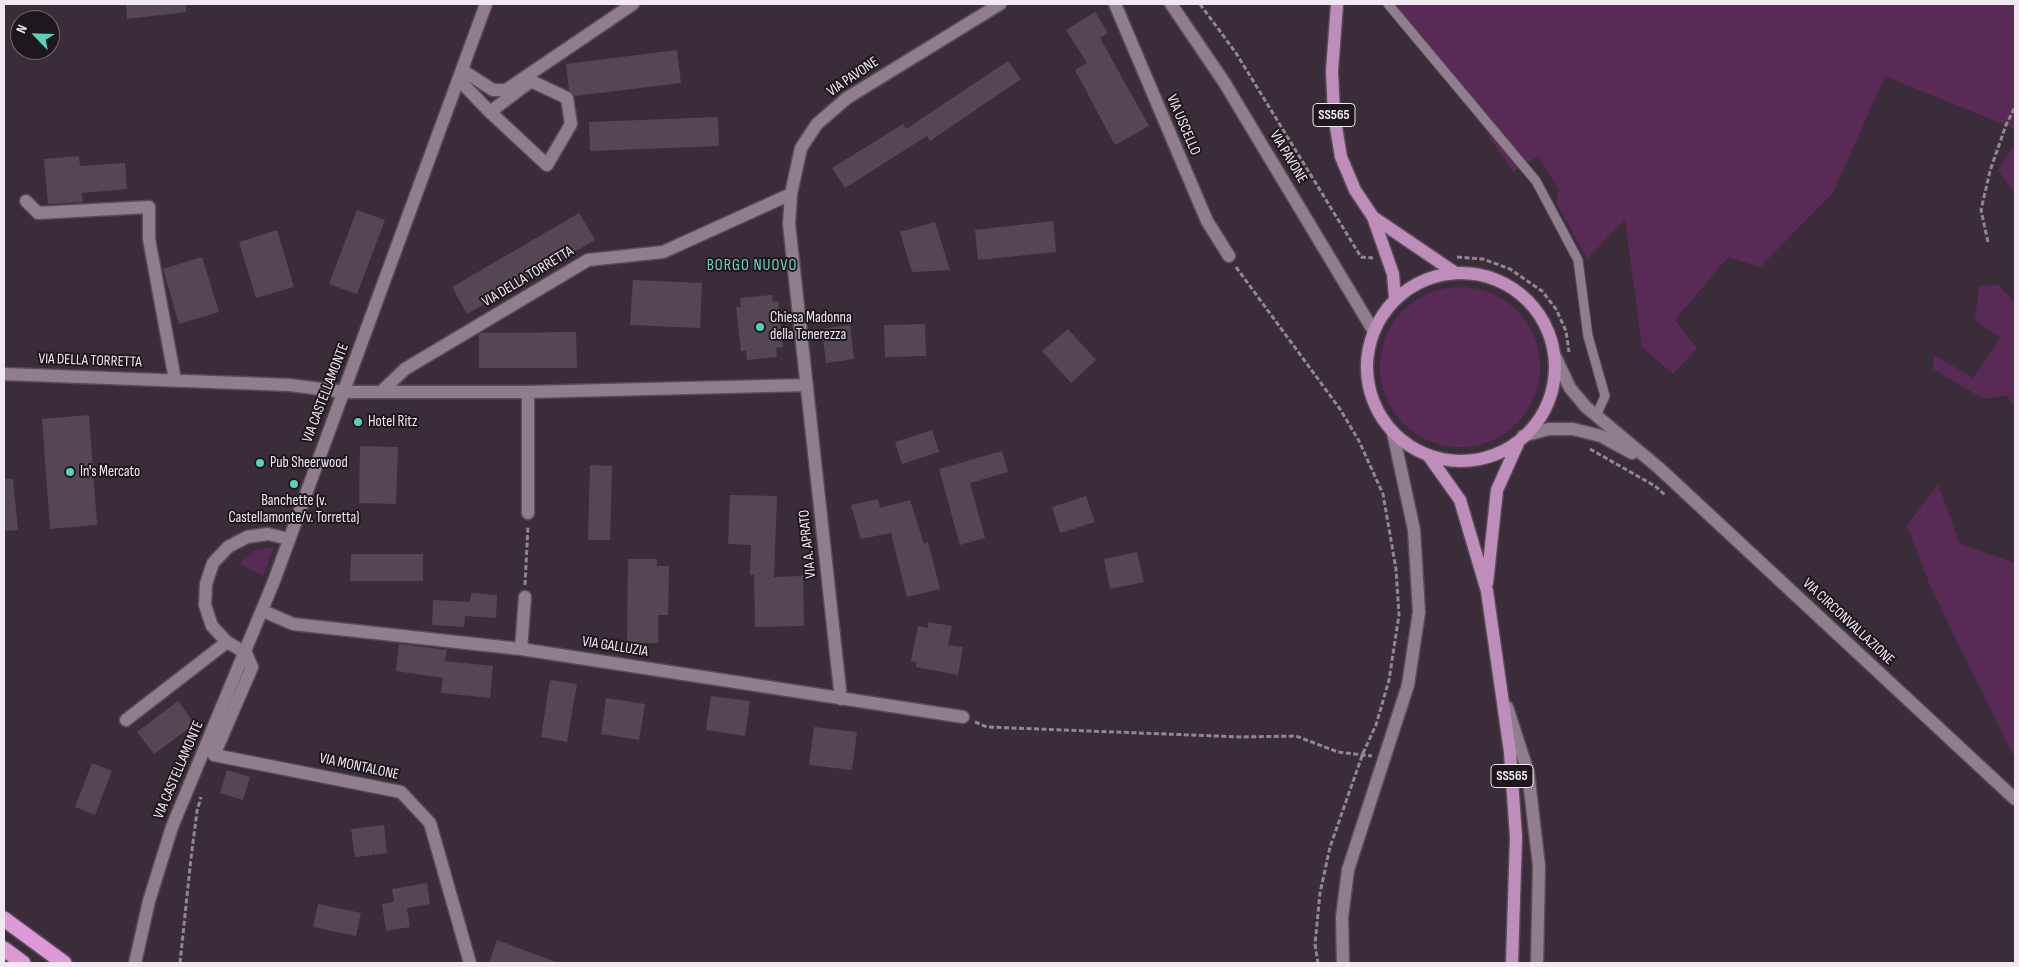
<!DOCTYPE html>
<style>
body{margin:0}
#map{position:relative;width:2019px;height:967px;overflow:hidden;background:#3b2c3a;font-family:"Sofia Sans Condensed",sans-serif}
canvas{display:block}
.frame{position:absolute;inset:0;border:5px solid #f2e8f1;pointer-events:none}
.north{position:absolute;left:10px;top:10px;width:50px;height:50px;box-sizing:border-box;background:#1e171d;border:1px solid #736b72;border-radius:50%;rotate:294deg;font-size:14px;font-weight:700;line-height:20px;text-align:center;color:#f2e8f1}
.north::after{content:'';display:block;margin:auto;width:18px;height:22px;background:#5dceb9;clip-path:polygon(50% 0,100% 100%,50% 72%,0 100%)}
</style>
<div id="map">
<canvas width="2019" height="967"></canvas>
<div class="frame"></div>
<div class="north">N</div>
</div>
<script>
const g = document.querySelector('canvas').getContext('2d');
g.lineJoin = 'round';
function fill(path, color) {
  g.fillStyle = color;
  g.fill(path, 'evenodd');
}
function poly(rows) {
  const path = new Path2D();
  for (const r of rows) {
    if (r.length === 3) {
      path.moveTo(r[0] + r[2], r[1]);
      path.arc(r[0], r[1], r[2], 0, 2 * Math.PI);
      continue;
    }
    path.moveTo(r[0], r[1]);
    for (let i = 2; i < r.length; i += 2) path.lineTo(r[i], r[i + 1]);
  }
  return path;
}
function trace(path, color, width, dash) {
  g.strokeStyle = color;
  g.lineWidth = width;
  g.lineCap = dash ? 'butt' : 'round';
  g.setLineDash(dash || []);
  g.stroke(path);
}
function drawText(font, color, halo, rows, align = 'center') {
  g.font = font + ' "Sofia Sans Condensed",sans-serif';
  g.lineWidth = 4;
  g.setLineDash([]);
  g.textBaseline = 'middle';
  g.strokeStyle = halo;
  g.fillStyle = color;
  for (const [text, x, y, turn = 0] of rows) {
    g.save();
    g.translate(x, y);
    g.rotate((+turn || 0) * Math.PI / 180);
    g.textAlign = isNaN(turn) ? turn : align;
    if (halo) g.strokeText(text, 0, 0);
    g.fillText(text, 0, 0);
    g.restore();
  }
}
const green = poly([
 [1393,4,2015,4,2015,129,1885,76,1833,193,1760,267,1728,257,1675,320,1697,348,1673,374,1642,347,1625,219,1587,259,1556,202,1559,190,1538,156,1513,172,1475,115],
 [2015,143,2015,194,1998,170],
 [1998,284,2015,303,2015,410,2007,395,1984,399,1933,369,1934,355,1973,378,2000,338,1975,320,1979,287],
 [1460,367,80],
 [1938,485,1960,544,2015,563,2015,759,1931,588,1907,525],
 [274,547,263,576,241,565,242,561,254,551]
]);
const building = poly([
 [126,4,186,4,186,12,127,19],
 [1095,12,1108,33,1100,38,1149,126,1115,145,1075,70,1087,63,1066,30],
 [677,50,681,83,575,96,569,90,566,64],
 [1008,61,1021,79,930,141,927,136,845,188,832,168,903,124,906,129],
 [718,117,719,146,590,151,589,122],
 [79,156,80,166,125,163,127,189,82,193,83,202,48,204,44,159],
 [357,210,385,220,357,294,329,284],
 [579,213,595,240,467,314,452,287],
 [1053,221,1056,252,978,260,975,230],
 [935,222,950,270,912,272,900,232],
 [277,230,294,287,256,298,239,242],
 [202,257,219,312,179,324,163,269],
 [633,280,702,283,700,328,630,325],
 [772,295,773,302,778,301,783,347,776,348,777,357,747,360,746,351,741,351,736,307,741,307,740,298],
 [925,324,926,356,885,357,884,325],
 [850,325,854,359,826,363,822,329],
 [1068,329,1096,360,1071,383,1042,351],
 [576,332,577,368,479,368,479,334,481,333],
 [89,415,97,525,50,529,42,419],
 [932,430,939,452,902,464,895,442],
 [360,446,398,447,396,504,359,503],
 [1002,451,1008,472,970,483,985,538,960,545,939,469],
 [590,465,612,466,610,540,588,540],
 [4,479,13,479,18,530,4,531],
 [730,495,777,496,774,577,803,576,804,626,755,627,754,575,750,575,751,545,728,544],
 [1086,496,1095,522,1060,533,1052,507],
 [878,499,880,508,910,500,924,544,928,542,940,589,907,597,891,533,861,539,851,505],
 [1137,552,1144,582,1110,589,1104,559],
 [351,554,423,554,423,581,350,581],
 [628,559,657,559,657,566,669,566,668,615,658,615,658,643,627,643],
 [471,593,497,595,496,618,465,616,464,627,432,625,433,600,470,602],
 [928,622,952,626,948,645,963,647,958,675,916,667,917,662,911,661,918,626,928,628],
 [399,644,447,650,445,661,493,666,490,698,441,693,443,678,396,671],
 [550,680,577,684,567,742,541,737],
 [711,696,750,701,745,736,706,730],
 [606,698,645,704,639,740,601,734],
 [178,701,195,724,154,754,137,732],
 [814,727,857,732,852,770,809,765],
 [92,763,112,771,95,815,75,807],
 [227,770,250,777,243,800,220,793],
 [384,825,387,853,374,855,374,850,373,855,355,857,351,829],
 [427,883,430,904,407,908,410,927,386,931,382,904,394,902,392,889],
 [318,904,361,913,356,936,313,927],
 [497,940,556,962,555,963,489,963]
]);
const path = poly([
 [1200,4,1236,53,1361,257,1373,258],
 [1988,242,1981,210,1990,171,2006,125,2015,107],
 [1457,257,1483,259,1510,269,1542,291,1556,309,1566,331,1569,352],
 [1236,267,1340,409,1359,441,1383,494,1396,569,1399,615,1389,680,1376,725,1363,753,1330,847,1320,893,1315,944,1318,963],
 [1590,449,1655,486,1665,495],
 [525,585,528,526],
 [975,722,987,727,1242,737,1296,736,1338,752,1372,756],
 [180,963,191,858,197,811,201,797]
]);
const service = poly([
 [1388,4,1536,181,1578,260,1588,336,1605,396,1596,416]
]);
const pedestrian = poly([
 [459,80,490,112,547,165,571,124,567,98,531,81,490,112]
]);
const minor = poly([
 [1115,4,1207,221,1229,256],
 [1171,4,1224,82,1373,330],
 [462,70,493,90,506,90,633,4],
 [26,201,38,213,149,207,149,239,175,380],
 [344,392,528,392,807,385],
 [381,392,405,369,588,260,663,252,791,194],
 [528,392,528,513],
 [289,539,268,534,247,537,228,547,213,563,206,584,205,605,212,626,227,642,246,653,252,667,214,755,401,792,430,823,470,963],
 [263,611,293,624,521,649,963,717],
 [521,649,525,597],
 [841,699,789,224,791,194,801,148,817,124,847,98,1000,4],
 [1507,707,1528,772,1539,866,1537,963],
 [126,720,227,642],
 [1343,963,1342,917,1348,870,1408,685,1419,612,1414,530,1393,433]
]);
const tertiary = poly([
 [4,374,290,385,344,392]
]);
const secondary = poly([
 [1555,356,1570,388,1586,407,1659,468,2015,799],
 [1523,436,1549,429,1573,429,1601,436,1632,453],
 [135,963,149,901,172,827,274,581,486,4]
]);
const primary = poly([
 [1337,4,1332,71,1334,115,1341,157,1355,190,1373,217,1393,274,1395,298],
 [1373,217,1454,272],
 [1461,367,94],
 [1428,455,1460,500,1487,591,1510,752,1516,837,1512,963],
 [1487,583,1497,490,1519,441]
]);
const motorway = poly([
 [4,919,64,963],
 [4,949,23,963]
]);
const markers = [
 [760,327,5,"#5dceb9"],
 [358,422,5,"#5dceb9"],
 [260,463,5,"#5dceb9"],
 [70,472,5,"#5dceb9"],
 [294,484,5,"#5dceb9"]
];
const shields = [
 [1334,115,42],
 [1512,776,42]
];
const shieldNames = [
 ["SS565",1334,115],
 ["SS565",1512,776]
];
const streetNames = [
 ["VIA PAVONE",853,77,-34],
 ["VIA USCELLO",1183,125,67],
 ["VIA PAVONE",1288,157,59],
 ["VIA DELLA TORRETTA",528,277,-31],
 ["VIA DELLA TORRETTA",90,361,2],
 ["VIA CASTELLAMONTE",326,393,-69],
 ["VIA A. APRATO",808,544,-96],
 ["VIA CIRCONVALLAZIONE",1848,622,43],
 ["VIA GALLUZIA",615,647,9],
 ["VIA MONTALONE",359,767,12],
 ["VIA CASTELLAMONTE",179,770,-67]
];
const poiNames = [
 ["Chiesa Madonna",770,318],
 ["della Tenerezza",770,335],
 ["Hotel Ritz",368,422],
 ["Pub Sheerwood",270,463],
 ["In's Mercato",80,472],
 ["Banchette (v.",294,501,"center"],
 ["Castellamonte/v. Torretta)",294,518,"center"]
];
const neighbourhoodNames = [
 ["BORGO NUOVO",752,266]
];
fill(green, '#5a2a57');
fill(building, '#564655');
trace(service, '#584b57', 11);
trace(pedestrian, '#584b57', 15);
trace(minor, '#584b57', 15);
trace(tertiary, '#584b57', 15);
trace(secondary, '#584b57', 15);
trace(primary, '#584b57', 15);
trace(motorway, '#584b57', 18);
trace(path, '#928691', 3, [5, 2.5]);
trace(service, '#907d8e', 9);
trace(pedestrian, '#907d8e', 12);
trace(minor, '#907d8e', 12);
trace(tertiary, '#907d8e', 12);
trace(secondary, '#907d8e', 12);
trace(primary, '#be8dba', 12);
trace(motorway, '#dc98d7', 15);
for (const [x, y, r, color] of markers) {
  const dot = new Path2D();
  dot.arc(x, y, r, 0, 2 * Math.PI);
  g.fillStyle = color;
  g.fill(dot);
  trace(dot, '#1e171d', 2);
}
for (const [x, y, w] of shields) {
  const box = new Path2D();
  box.roundRect(x - w / 2, y - 11.5, w, 23, 4);
  g.fillStyle = '#1e171d';
  g.fill(box);
  trace(box, '#f2e8f1', 1);
}
drawText('bold 14px', '#f2e8f1', null, shieldNames);
drawText('15px', '#f2e8f1', '#1e171d', streetNames);
drawText('15px', '#f2e8f1', '#1e171d', poiNames, 'left');
g.letterSpacing = '1px';
drawText('16px', '#6ed3c0', '#1e171d', neighbourhoodNames);
g.letterSpacing = '0px';
</script>
